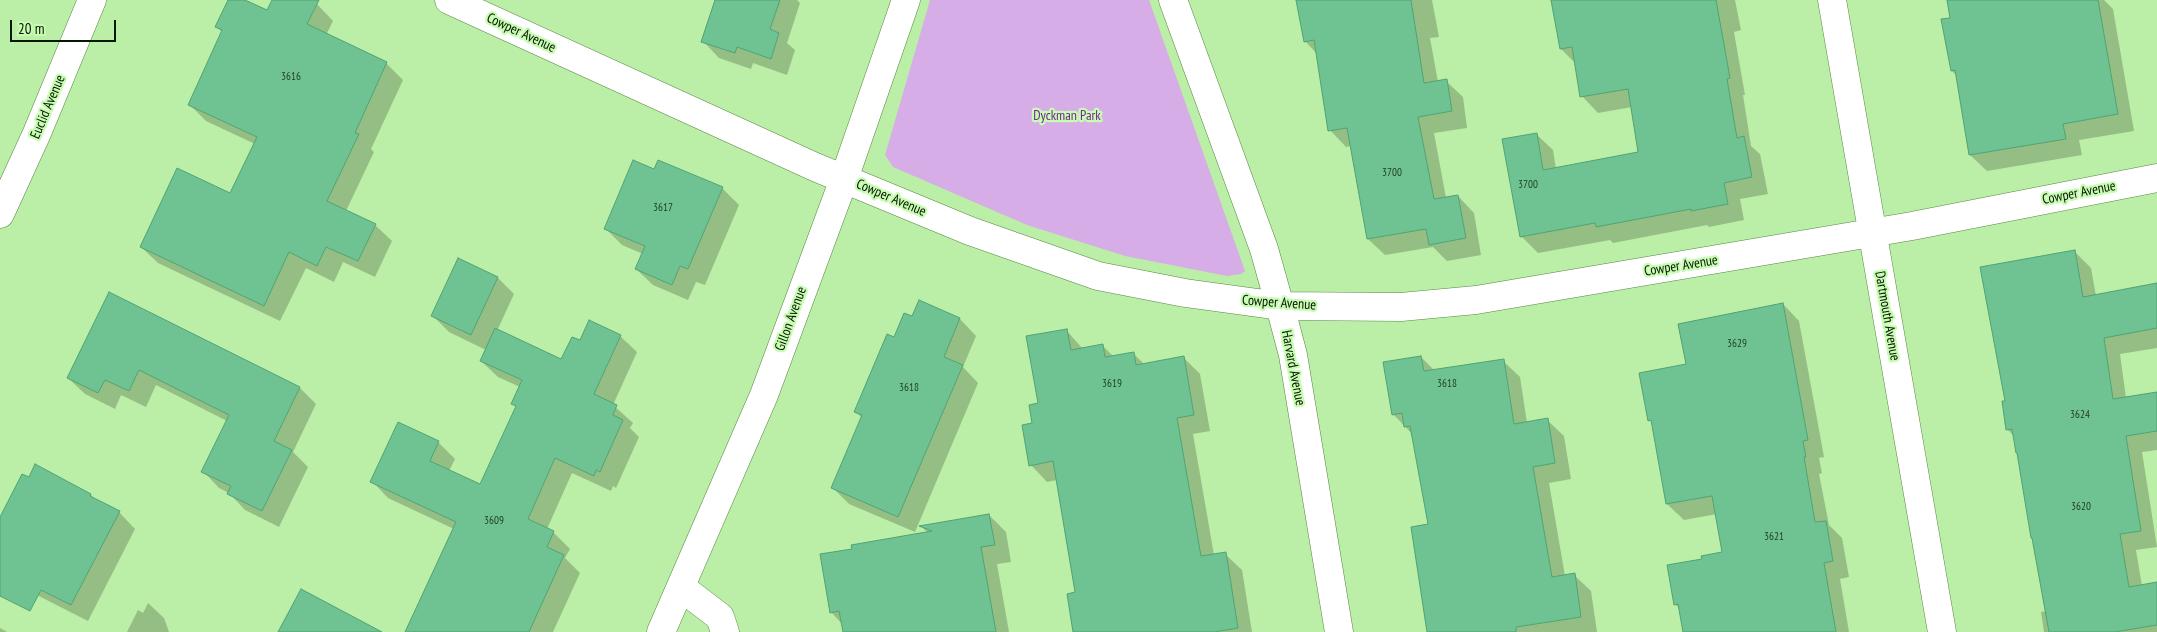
<!DOCTYPE html>
<style>
body{margin:0}
#map{position:relative;width:2157px;height:632px;overflow:hidden;background:#bbeea6;font-family:"PT Sans Narrow",sans-serif}
canvas{display:block}
.scale{position:absolute;left:10px;top:20px;width:106px;height:22px;box-sizing:border-box;border:2px solid #061700;border-top:0;padding-left:6px;font-size:15px;line-height:18px;white-space:nowrap;color:#061700;-webkit-text-stroke:4px #c8fcb3;paint-order:stroke}
</style>
<div id="map">
<canvas width="2157" height="632"></canvas>
<div class="scale">20 m</div>
</div>
<script>
const g = document.querySelector('canvas').getContext('2d');
g.lineJoin = 'round';
function fill(path, color) {
  g.fillStyle = color;
  g.fill(path, 'evenodd');
}
function poly(rows) {
  const path = new Path2D();
  for (const r of rows) {
    path.moveTo(r[0], r[1]);
    for (let i = 2; i < r.length; i += 2) path.lineTo(r[i], r[i + 1]);
  }
  return path;
}
function trace(path, color, width, dash) {
  g.strokeStyle = color;
  g.lineWidth = width;
  g.lineCap = dash ? 'butt' : 'round';
  g.setLineDash(dash || []);
  g.stroke(path);
}
function drawText(font, color, halo, rows, align = 'center') {
  g.font = font + ' "PT Sans Narrow",sans-serif';
  g.lineWidth = 4.5;
  g.setLineDash([]);
  g.textBaseline = 'middle';
  g.strokeStyle = halo;
  g.fillStyle = color;
  for (const [text, x, y, turn = 0] of rows) {
    g.save();
    g.translate(x, y);
    g.rotate((+turn || 0) * Math.PI / 180);
    g.textAlign = isNaN(turn) ? turn : align;
    if (halo) g.strokeText(text, 0, 0);
    g.fillText(text, 0, 0);
    g.restore();
  }
}
const green = poly([
 [930,0,1149,0,1245,271,1241,274,1227,276,1125,256,1027,225,893,167,885,155]
]);
const shadow = poly([
 [230,0,242,0,268,12,274,0,308,0,317,4,333,21,326,35,386,63,403,80,371,149,374,152,346,211,375,225,392,241,375,277,343,262,334,282,306,268,280,321,158,263,141,247,231,195,255,144,206,121,189,104,222,32,217,27],
 [717,0,797,0,800,3,787,43,795,50,787,75,753,63,751,69,719,58,703,41],
 [1297,0,1432,0,1439,37,1430,38,1438,82,1446,81,1463,97,1467,128,1434,133,1446,198,1458,196,1474,213,1481,255,1447,261,1433,247,1385,255,1368,239,1351,146,1346,147,1330,130,1317,54,1305,41],
 [1552,0,1735,0,1741,30,1734,32,1745,95,1743,95,1751,146,1760,154,1768,194,1740,199,1744,220,1709,227,1707,225,1613,243,1610,240,1538,253,1522,237,1504,140,1536,134,1553,150,1556,169,1640,153,1632,107,1598,113,1582,96,1577,65,1561,49],
 [1948,0,2104,0,2113,9,2134,131,2079,140,2082,155,1987,171,1970,155,1957,76,1952,71,1952,19],
 [654,170,722,188,739,205,705,285,696,282,688,300,653,285,636,269,643,254,622,245,606,229],
 [2074,251,2091,268,2096,296,2157,284,2157,348,2120,354,2126,398,2157,394,2157,450,2142,452,2157,547,2136,550,2142,586,2157,583,2157,632,2044,632,2041,612,2047,611,2014,436,2007,429,2006,402],
 [459,259,498,278,514,294,497,331,562,360,581,342,620,336,637,352,613,405,633,423,630,428,639,437,616,488,613,486,611,491,572,473,547,529,553,532,570,549,565,558,580,573,553,632,407,632,454,529,388,498,372,481,438,442,455,459,449,471,480,486,517,408,513,403,520,387,498,377,481,361,486,350,449,332,433,316],
 [110,294,300,388,316,404,293,452,308,467,279,527,245,510,229,493,219,488,203,471,227,421,156,385,146,407,121,395,115,409,85,394,68,378],
 [920,301,960,319,976,336,963,367,978,383,915,532,849,504,832,487,862,418,856,412,894,339,912,318],
 [1783,304,1799,321,1824,457,1819,458,1822,473,1819,474,1829,525,1842,538,1849,577,1840,579,1849,632,1684,632,1681,610,1675,604,1703,560,1724,553,1717,514,1684,520,1667,504,1653,424,1650,420,1688,365],
 [1066,330,1083,349,1103,346,1114,357,1133,353,1144,364,1184,358,1200,374,1210,431,1193,434,1214,555,1225,554,1242,570,1252,632,1075,632,1076,593,1057,480,1047,482,1031,465,1034,424],
 [1421,357,1435,371,1503,361,1520,377,1527,423,1547,420,1564,436,1571,479,1549,483,1565,576,1574,575,1591,591,1597,632,1428,632,1429,525,1413,435,1393,414],
 [91,495,97,501,119,512,135,529,88,621,23,588,0,572,0,520],
 [989,515,1006,532,1011,562,997,564,1009,632,844,632,843,625,831,612,853,550,928,533,921,526],
 [148,603,164,618,169,632,127,632,138,610,143,613],
 [0,628,7,632,0,632]
]);
const building = poly([
 [228,0,245,0,267,10,272,0,319,0,307,24,387,62,355,133,359,134,327,201,376,224,358,261,326,247,317,266,289,252,264,306,140,247,177,168,230,193,257,137,188,105,222,30,215,27,228,0],
 [715,0,780,0,770,29,779,33,771,59,737,47,735,53,701,42,715,0],
 [1296,0,1411,0,1424,83,1447,79,1452,111,1418,117,1434,199,1458,195,1466,238,1429,245,1426,229,1367,239,1347,128,1328,131,1314,40,1304,42,1296,0],
 [1551,0,1716,0,1730,78,1727,79,1737,138,1744,136,1752,177,1724,183,1728,204,1691,211,1691,209,1596,227,1595,223,1520,237,1502,139,1537,133,1543,170,1638,152,1628,89,1580,97,1572,47,1560,49,1551,0],
 [1947,0,2098,0,2118,114,2063,124,2066,139,1969,155,1955,70,1951,71,1941,19,1950,18,1947,0],
 [633,160,654,169,658,160,723,187,688,269,680,266,672,285,635,269,645,246,604,229,633,160],
 [2075,250,2083,297,2157,283,2157,328,2104,338,2113,399,2157,392,2157,431,2126,436,2141,531,2120,534,2129,587,2157,582,2157,625,2115,632,2049,632,2032,538,2031,538,2017,453,2016,453,2012,429,2006,430,2002,401,2005,401,1980,267,2075,250],
 [458,258,498,277,471,335,431,316,458,258],
 [109,292,300,387,274,441,292,450,262,511,227,494,231,486,201,472,229,415,139,370,129,391,105,380,98,393,67,378,109,292],
 [919,300,960,318,944,357,963,365,898,517,831,488,862,415,854,412,887,334,894,337,904,313,912,316,919,300],
 [1783,303,1808,440,1803,441,1806,457,1804,457,1815,522,1826,521,1833,561,1824,563,1836,632,1683,632,1678,604,1674,605,1667,565,1702,559,1701,556,1722,552,1712,496,1666,504,1651,420,1648,421,1639,373,1686,364,1678,324,1783,303],
 [589,320,621,335,594,394,617,405,613,415,623,420,600,472,596,470,594,476,555,458,528,519,554,531,547,547,564,555,529,632,405,632,456,522,370,482,398,422,439,441,430,461,480,484,516,406,511,404,522,380,480,361,495,328,561,359,572,337,580,340,589,320],
 [1067,329,1071,350,1103,344,1105,357,1134,352,1136,365,1184,356,1194,415,1177,418,1201,556,1226,552,1238,628,1214,632,1073,632,1067,594,1075,592,1053,461,1029,466,1022,425,1032,423,1029,405,1038,403,1026,336,1067,329],
 [1421,356,1424,371,1504,359,1514,424,1548,418,1555,463,1533,467,1552,577,1575,573,1581,617,1516,627,1516,632,1427,632,1411,527,1428,524,1410,426,1404,427,1402,413,1392,415,1383,362,1421,356],
 [35,464,91,494,90,496,120,511,71,605,41,590,30,611,0,596,0,517,22,474,29,477,35,464],
 [989,514,995,545,981,547,996,632,843,632,839,611,830,613,820,554,852,549,851,545,932,531,919,526,989,514],
 [301,589,382,632,278,632,301,589]
]);
const minor = poly([
 [449,0,815,167,970,231,1098,276,1185,293,1280,306,1401,307,1476,300,1912,226,2157,178],
 [1173,0,1264,249,1280,306,1293,355,1339,632],
 [1832,0,1942,632],
 [0,214,37,133,92,0],
 [682,588,720,617,725,632],
 [661,632,764,395,844,179,906,0]
]);
const numberNames = [
 ["3616",291,77],
 ["3700",1392,173],
 ["3700",1528,185],
 ["3617",663,208],
 ["3629",1737,344],
 ["3619",1112,384],
 ["3618",1447,384],
 ["3618",909,388],
 ["3624",2080,415],
 ["3620",2081,507],
 ["3609",494,521],
 ["3621",1774,537]
];
const streetNames = [
 ["Cowper Avenue",521,33,25],
 ["Euclid Avenue",48,107,-67],
 ["Cowper Avenue",2079,193,-11],
 ["Cowper Avenue",891,198,23],
 ["Cowper Avenue",1681,266,-9],
 ["Cowper Avenue",1279,303,4],
 ["Dartmouth Avenue",1887,316,80],
 ["Gillon Avenue",791,319,-70],
 ["Harvard Avenue",1293,368,79]
];
const parkNames = [
 ["Dyckman Park",1067,116]
];
fill(green, '#d7ade7');
fill(shadow, '#0003');
fill(building, '#6fc291');
trace(building, '#4fa373', 1);
trace(minor, '#598743', 29);
trace(minor, '#fff', 28);
drawText('11px', '#204224', null, numberNames);
drawText('14px', '#061700', '#c8fcb3', streetNames);
drawText('14px', '#762391', '#c8fcb3', parkNames);
</script>
